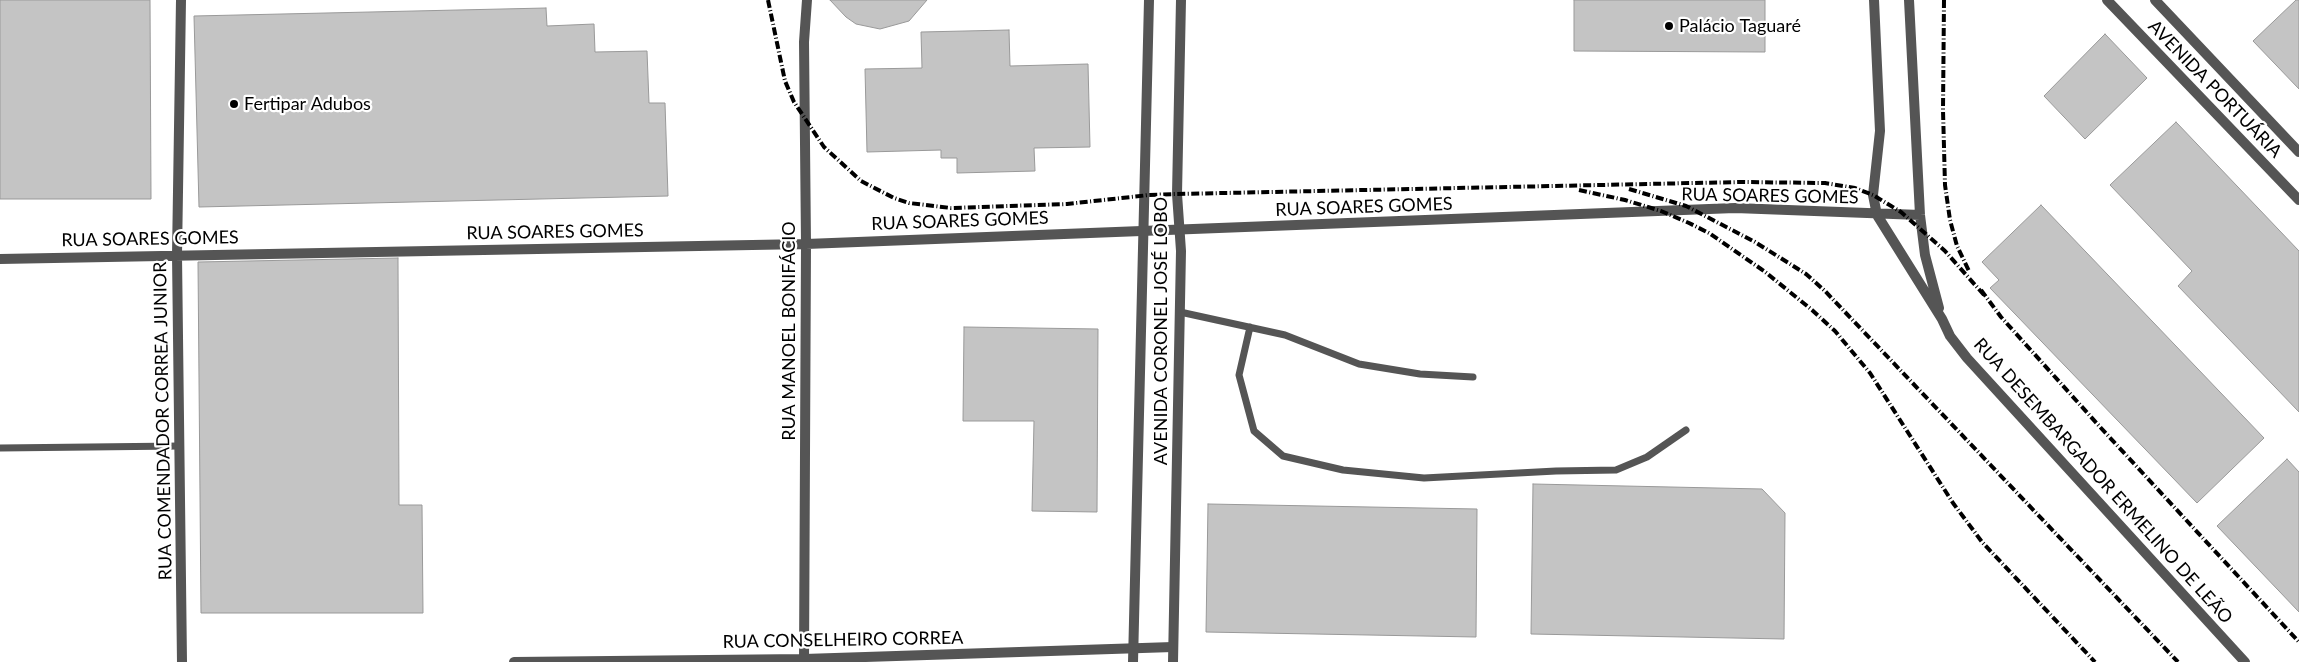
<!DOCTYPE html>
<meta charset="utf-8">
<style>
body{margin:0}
canvas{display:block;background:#fff}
</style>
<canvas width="2299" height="662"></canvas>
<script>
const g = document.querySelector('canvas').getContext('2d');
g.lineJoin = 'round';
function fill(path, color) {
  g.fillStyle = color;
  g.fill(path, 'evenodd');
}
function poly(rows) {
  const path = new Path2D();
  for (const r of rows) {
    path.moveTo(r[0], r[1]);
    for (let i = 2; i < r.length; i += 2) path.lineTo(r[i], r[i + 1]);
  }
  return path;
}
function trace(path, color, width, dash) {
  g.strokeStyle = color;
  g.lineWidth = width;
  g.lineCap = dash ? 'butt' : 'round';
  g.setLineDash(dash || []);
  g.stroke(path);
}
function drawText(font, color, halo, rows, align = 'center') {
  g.font = font + ' Lato,sans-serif';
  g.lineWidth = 4.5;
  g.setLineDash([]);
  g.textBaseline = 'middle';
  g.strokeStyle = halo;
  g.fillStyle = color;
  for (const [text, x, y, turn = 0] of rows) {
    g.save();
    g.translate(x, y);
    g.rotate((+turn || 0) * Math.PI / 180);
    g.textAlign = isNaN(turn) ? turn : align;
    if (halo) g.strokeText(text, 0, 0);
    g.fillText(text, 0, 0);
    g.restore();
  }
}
const building = poly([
 [0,0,150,0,151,199,0,199,0,0],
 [830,0,927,0,909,21,880,29,856,24,846,17,830,0],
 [1574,0,1765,0,1765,52,1574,51,1574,0],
 [2296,0,2299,0,2299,89,2253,41,2296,0],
 [546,8,547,26,594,24,595,52,647,51,649,103,665,103,668,196,199,207,194,16,546,8],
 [1009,30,1010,66,1088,64,1090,147,1034,148,1035,171,957,173,957,158,941,158,941,150,867,152,865,69,922,68,921,32,1009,30],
 [2105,34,2147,78,2085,139,2044,96,2105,34],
 [2176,122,2299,251,2299,412,2178,286,2192,271,2110,185,2176,122],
 [2041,205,2264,438,2197,503,1990,288,1999,280,1982,262,2041,205],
 [398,258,399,505,422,505,423,613,201,613,198,262,398,258],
 [964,327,1098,329,1097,512,1032,511,1034,421,963,421,964,327],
 [2287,459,2299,472,2299,612,2217,526,2287,459],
 [1533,484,1762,489,1785,513,1784,639,1531,634,1533,484],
 [1208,504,1477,509,1476,637,1206,632,1208,504]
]);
const service = poly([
 [1180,312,1285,335,1359,364,1420,374,1473,377],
 [1250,327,1239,375,1254,431,1283,456,1343,470,1424,478,1556,471,1616,470,1647,457,1686,430],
 [0,448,180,446]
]);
const minor = poly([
 [181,0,177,255,182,662],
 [1874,0,1880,131,1873,195,1877,215,1942,319,1950,336,1967,358,2245,662],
 [1909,0,1920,215,1925,255,1939,308],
 [2107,0,2299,200],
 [2155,0,2299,152],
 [0,259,806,244,1735,208,1920,215],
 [514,662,804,659,1173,647],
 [804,662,806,244,804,42,807,0]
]);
const tertiary = poly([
 [1133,662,1149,0],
 [1173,662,1181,251,1177,194,1181,0]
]);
const rail = poly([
 [768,0,785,81,794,102,824,147,861,181,894,198,909,203,951,208,1067,204,1149,195,1177,194,1741,182,1825,183,1855,188,1873,195,1901,212,1945,251,1984,295],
 [1944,0,1943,110,1945,185,1950,220,1957,246,1969,271],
 [1629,189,1686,206,1755,242,1806,274,1825,291,2178,662],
 [1579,190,1625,200,1661,211,1689,223,1709,233,1764,271,1812,310,1835,331,1870,373,1953,503,1982,542,2095,662],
 [1981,290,2001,317,2101,428,2299,642]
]);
const markers = [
 [1669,26,5,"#000"],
 [234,104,5,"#000"]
];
const poiNames = [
 ["Palácio Taguaré",1679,26],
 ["Fertipar Adubos",244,104]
];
const streetNames = [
 ["AVENIDA PORTUÁRIA",2215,89,46],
 ["RUA SOARES GOMES",1770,196,1],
 ["RUA SOARES GOMES",1364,207,-2],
 ["RUA SOARES GOMES",960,221,-2],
 ["RUA SOARES GOMES",555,232,-1],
 ["RUA SOARES GOMES",150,239,-1],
 ["RUA MANOEL BONIFÁCIO",789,331,-90],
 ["AVENIDA CORONEL JOSÉ LOBO",1161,331,-90],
 ["RUA COMENDADOR CORREA JUNIOR",163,421,-91],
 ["RUA DESEMBARGADOR ERMELINO DE LEÃO",2103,481,48],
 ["RUA CONSELHEIRO CORREA",843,640,-1]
];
fill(building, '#c4c4c4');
trace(building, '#999', 1);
trace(service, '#555', 7);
trace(minor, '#555', 10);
trace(tertiary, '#555', 10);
trace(rail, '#000', 4, [8, 2.5, 1, 2.5]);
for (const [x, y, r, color] of markers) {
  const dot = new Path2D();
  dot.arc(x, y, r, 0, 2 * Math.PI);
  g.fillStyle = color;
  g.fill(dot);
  trace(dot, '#fff', 2);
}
drawText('18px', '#000', '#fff', poiNames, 'left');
drawText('18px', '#000', '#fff', streetNames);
</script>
